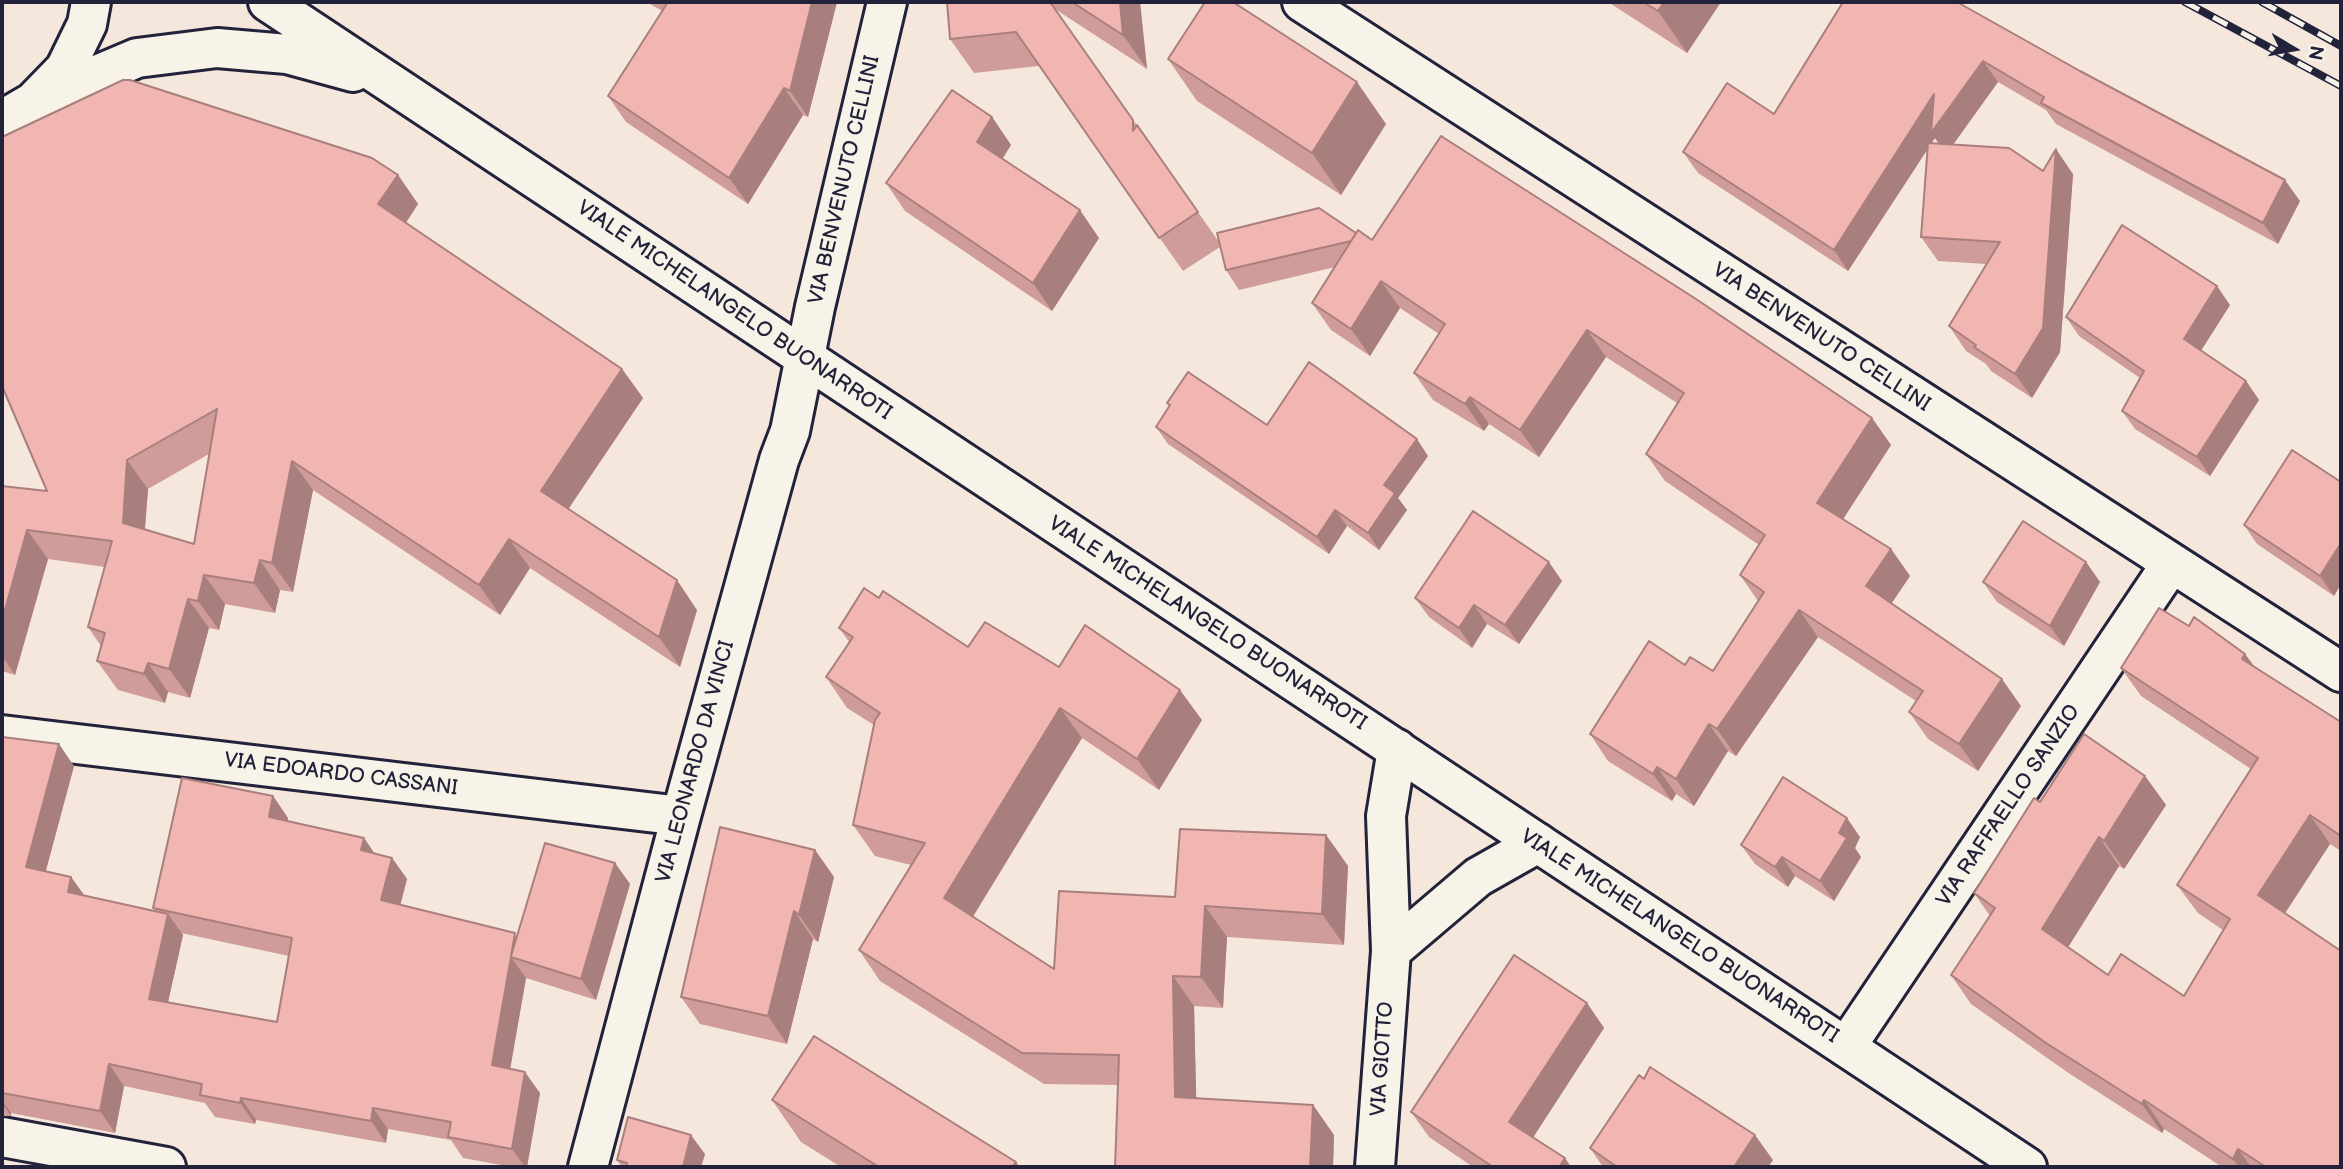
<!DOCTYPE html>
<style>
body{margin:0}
#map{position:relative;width:2343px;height:1169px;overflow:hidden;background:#f6e7dd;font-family:"Balsamiq Sans",sans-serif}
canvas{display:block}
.frame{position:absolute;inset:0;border:4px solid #22223b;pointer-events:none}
.north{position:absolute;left:2259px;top:14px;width:70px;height:70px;-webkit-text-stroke:5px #f7f3e8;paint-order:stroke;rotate:100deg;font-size:19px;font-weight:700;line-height:28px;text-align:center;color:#22223b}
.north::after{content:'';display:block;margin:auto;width:24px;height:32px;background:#22223b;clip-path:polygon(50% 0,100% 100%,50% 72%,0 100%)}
</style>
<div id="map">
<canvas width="2343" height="1169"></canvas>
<div class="frame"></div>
<div class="north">N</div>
</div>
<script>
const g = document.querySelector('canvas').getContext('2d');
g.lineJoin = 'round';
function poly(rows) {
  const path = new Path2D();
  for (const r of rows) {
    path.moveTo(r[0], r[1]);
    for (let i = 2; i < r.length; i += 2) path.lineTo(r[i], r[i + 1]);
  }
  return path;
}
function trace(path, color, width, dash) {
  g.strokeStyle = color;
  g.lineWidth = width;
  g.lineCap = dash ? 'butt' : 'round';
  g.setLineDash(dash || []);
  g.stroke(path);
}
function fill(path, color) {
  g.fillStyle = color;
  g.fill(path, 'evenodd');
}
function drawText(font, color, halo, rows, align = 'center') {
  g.font = font + ' "Balsamiq Sans",sans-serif';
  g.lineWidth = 5;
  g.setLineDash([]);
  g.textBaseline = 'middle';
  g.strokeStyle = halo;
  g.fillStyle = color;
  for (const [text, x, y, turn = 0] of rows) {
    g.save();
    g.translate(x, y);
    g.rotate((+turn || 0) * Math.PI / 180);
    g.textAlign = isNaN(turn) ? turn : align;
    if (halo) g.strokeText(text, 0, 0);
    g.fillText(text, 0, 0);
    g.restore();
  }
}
const minor = poly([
 [1302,2,2341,672],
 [2,735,681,816],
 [1391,951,1478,877,1538,843],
 [1846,1047,2171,564],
 [2,1137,166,1167],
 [588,1167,681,816,779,460,790,431,815,307,887,2],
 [1375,1167,1391,951,1386,816,1397,749]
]);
const secondary = poly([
 [268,2,2027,1167],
 [33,102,137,58,217,48,287,54,353,72],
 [2,120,33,102,65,69,87,24,91,2]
]);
const rail = poly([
 [2185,2,2341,86],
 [2262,2,2341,46]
]);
const wall = poly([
 [647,2,837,2,808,117,803,115,748,204,626,122,608,96,662,11],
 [947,2,1140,2,1147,69,1055,9,1219,242,1356,233,1372,240,1872,418,1891,445,1843,519,1891,549,1910,576,1891,604,2021,706,1978,771,1928,739,1909,712,1916,701,1818,637,1736,756,1728,751,1694,806,1676,794,1672,801,1608,761,1590,734,1685,665,1713,671,1758,601,1740,575,1759,545,1665,481,1646,454,1677,403,1606,357,1539,457,1489,424,1484,431,1433,400,1414,373,1439,334,1400,308,1370,356,1331,330,1312,303,1335,267,1239,290,1226,270,1220,247,1183,271,1039,66,974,73,950,39],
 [1608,2,1721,2,1687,53],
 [1957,2,2300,201,2278,244,2056,124,2046,110,1998,82,1953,145,2043,171,2073,174,2060,352,2032,398,1991,371,1986,364,1966,351,1949,326,1986,264,1938,261,1921,237,1928,148,1848,271,1698,173,1683,152,1774,114],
 [1935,138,1939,144,1931,143],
 [1168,59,1386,124,1341,195,1197,101],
 [992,117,1011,145,1002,159,1099,238,1052,311,905,211,886,183],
 [398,175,418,204,406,223,622,369,643,398,568,509,697,610,680,667,530,568,500,615,313,490,293,592,280,590,275,613,225,604,219,630,209,628,190,698,168,692,165,703,118,690,97,661,101,646,88,627,105,567,48,559,15,675,2,671,2,486,47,491],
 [209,454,194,544,145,530,148,489],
 [2230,305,2201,350,2246,381,2259,400,2210,476,2135,429,2122,411,2140,378,2079,336,2066,317],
 [1167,403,1267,425,1428,456,1398,498,1407,510,1379,550,1347,526,1329,554,1168,444,1156,427,1169,406],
 [2341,482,2341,584,2334,596,2257,544,2244,525],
 [2086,562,2100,582,2064,646,1997,602,1983,582],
 [1562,581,1519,644,1487,624,1472,648,1429,617,1415,598],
 [879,598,968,647,1059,667,1202,720,1159,790,1082,738,973,917,1054,969,1175,897,1326,835,1348,866,1344,945,1227,937,1223,1008,1194,1006,1196,1099,1313,1105,1334,1135,1333,1167,1115,1167,1118,1085,1044,1084,880,981,859,950,911,865,875,856,853,825,874,725,847,708,826,677,850,643,839,628],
 [2189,626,2245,654,2254,666,2341,722,2341,851,2330,844,2285,913,2341,1167,2222,1167,2164,1129,2162,1133,2067,1072,1971,1004,1951,975,1990,916,1974,893,2040,802,2145,776,2166,805,2124,869,2119,866,2068,947,2108,975,2184,996,2223,930,2198,913,2177,885,2251,769,2141,696,2121,668],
 [2,737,74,766,46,871,71,877,85,896,155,911,153,908,273,796,288,818,288,821,364,838,374,853,392,858,407,879,400,905,517,936,615,863,630,884,596,1000,526,978,510,1069,540,1093,527,1167,512,1167,463,1158,451,1140,388,1129,386,1143,256,1120,255,1124,215,1117,205,1103,124,1086,115,1133,11,1113,11,1116,2,1116],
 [181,933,289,956,277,1022,168,1002,183,935],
 [1860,837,1855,848,1861,857,1834,901,1795,876,1788,887,1755,864,1741,845],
 [815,850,834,877,818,942,813,939,787,1044,700,1024,681,997],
 [1587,1003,1604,1028,1533,1137,1565,1158,1571,1167,1473,1167,1429,1137,1411,1112],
 [1644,1079,1773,1160,1768,1167,1603,1167,1590,1148],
 [772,1100,1016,1162,1019,1167,841,1167,801,1142],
 [705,1154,701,1167,622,1167,617,1160]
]);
const shadedWall = poly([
 [812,2,837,2,808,117,790,91],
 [1120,2,1140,2,1147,69,1123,35],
 [1664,2,1721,2,1687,53,1658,11],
 [1983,61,1998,82,1946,154,1935,138,1848,271,1834,250,1934,94],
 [1357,82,1386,124,1341,195,1312,153],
 [784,88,803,115,748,204,729,178],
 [992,117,1011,145,996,169,977,142],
 [2056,149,2073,174,2060,352,2032,398,2015,374],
 [398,175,418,204,399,233,378,204],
 [2285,180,2300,201,2278,244,2263,223],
 [1080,210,1099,238,1052,311,1033,283],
 [1381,281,1400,308,1370,356,1351,329],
 [2217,286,2230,305,2197,357,2184,339],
 [1587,330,1606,357,1539,457,1520,430],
 [622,369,643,398,561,520,541,491],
 [2246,381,2259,400,2210,476,2197,457],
 [1470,397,1489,424,1484,431,1465,404],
 [1872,418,1891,445,1836,530,1817,503],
 [1417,439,1428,456,1398,498,1407,510,1379,550,1368,533,1384,485],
 [127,460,148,489,143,552,123,523],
 [292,461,313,490,293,592,272,563],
 [1335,510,1347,526,1329,554,1317,537],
 [27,530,48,559,15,675,2,656,2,621],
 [509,539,530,568,500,615,479,585],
 [2341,543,2341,584,2334,596,2320,576],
 [1891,549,1910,576,1885,613,1866,586],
 [260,560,280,590,275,613,254,583],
 [1549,562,1562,581,1519,644,1505,625],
 [2086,562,2100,582,2064,646,2050,626],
 [204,575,225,604,219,630,198,601],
 [677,580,697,610,680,667,659,637],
 [188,599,209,628,190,698,169,669],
 [1474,605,1487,624,1472,648,1459,628],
 [1799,610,1818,637,1736,756,1717,729],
 [2245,654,2266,683,2242,659],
 [148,663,168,692,165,703,144,674],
 [2002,679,2021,706,1978,771,1959,744],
 [1180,690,1202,720,1159,790,1137,759],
 [1060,708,1082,738,965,929,944,898],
 [1709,724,1728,751,1694,806,1676,779],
 [59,744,74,766,41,888,26,867],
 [1657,767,1676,794,1672,801,1653,774],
 [2145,776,2166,805,2124,869,2104,841],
 [273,796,288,818,284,838,269,817],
 [2310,815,2330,844,2278,924,2258,895],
 [1847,818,1860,837,1855,848,1861,857,1834,901,1820,881,1839,833],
 [1326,835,1348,866,1344,945,1322,914],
 [2099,837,2119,866,2062,957,2042,929],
 [364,838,379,860,361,850],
 [815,850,834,877,818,942,799,915],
 [1782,857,1795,876,1788,887,1775,867],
 [392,858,407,879,396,922,381,900],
 [615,863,630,884,596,1000,581,979],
 [71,877,86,898,68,892],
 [1205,906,1227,937,1223,1008,1201,977],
 [794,911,813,939,787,1044,768,1016],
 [168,914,183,935,164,1020,149,999],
 [511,957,526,978,507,1087,492,1065],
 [1173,976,1194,1006,1197,1128,1175,1097],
 [1587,1003,1604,1028,1527,1147,1509,1122],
 [109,1064,124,1086,115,1133,100,1111],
 [525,1072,540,1093,527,1167,525,1167,512,1149],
 [241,1098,256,1120,255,1124,240,1103],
 [2,1100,11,1113,11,1116,2,1103],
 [2144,1100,2164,1129,2162,1133,2142,1104],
 [1313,1105,1334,1135,1333,1167,1310,1167],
 [373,1108,388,1129,386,1143,371,1121],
 [691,1135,705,1154,701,1167,683,1167],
 [1755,1135,1773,1160,1768,1167,1734,1167],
 [2238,1149,2251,1167,2239,1167,2233,1159],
 [1565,1158,1571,1167,1559,1167],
 [1016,1162,1019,1167,1012,1167]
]);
const building = poly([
 [668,2,812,2,790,91,784,88,729,178,608,96,668,2],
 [947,2,1050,2,1133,120,1133,131,1137,125,1198,212,1159,238,1016,32,950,39,947,2],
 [1072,2,1120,2,1123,35,1072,2],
 [1205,2,1233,2,1357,82,1312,153,1168,59,1205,2],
 [1643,2,1664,2,1658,11,1643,2],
 [1843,2,1957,2,2080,71,2285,180,2263,223,2041,103,2044,97,1983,61,1931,133,1934,94,1834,250,1683,152,1727,83,1774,114,1843,2],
 [123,80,130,80,372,158,398,175,378,204,622,369,541,491,677,580,659,637,509,539,479,585,292,461,272,563,260,560,254,583,204,575,198,601,188,599,169,669,148,663,144,674,97,661,105,633,88,627,112,541,27,530,2,621,2,486,47,491,2,386,2,137,123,80],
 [217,409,194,544,123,523,127,460,217,409],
 [952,90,992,117,977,142,1080,210,1033,283,886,183,952,90],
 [1441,136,1696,299,1872,418,1817,503,1891,549,1866,586,2002,679,1959,744,1909,712,1923,691,1799,610,1717,729,1709,724,1676,779,1657,767,1653,774,1590,734,1649,641,1685,665,1690,657,1713,671,1764,592,1740,575,1765,535,1646,454,1684,393,1587,330,1520,430,1470,397,1465,404,1414,373,1445,324,1381,281,1351,329,1312,303,1358,230,1372,240,1441,136],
 [1928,143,2009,148,2043,171,2056,149,2043,328,2015,374,1974,347,1976,345,1949,326,2000,242,1921,237,1928,143],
 [1319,208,1356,233,1351,241,1226,270,1217,233,1319,208],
 [2122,225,2217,286,2184,339,2246,381,2197,457,2122,411,2144,371,2066,317,2122,225],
 [1309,362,1417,439,1384,485,1395,493,1368,533,1335,510,1317,537,1156,427,1170,405,1167,403,1188,372,1267,425,1309,362],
 [2292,450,2341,482,2341,543,2320,576,2244,525,2292,450],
 [1473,511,1549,562,1505,625,1474,605,1459,628,1415,598,1473,511],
 [2023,521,2086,562,2050,626,1983,582,2023,521],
 [864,588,879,598,883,591,968,647,985,622,1059,667,1085,625,1180,690,1137,759,1060,708,944,898,1054,969,1059,891,1175,897,1180,829,1326,835,1322,914,1205,906,1201,977,1173,976,1175,1097,1313,1105,1310,1167,1115,1167,1119,1055,1022,1053,859,950,925,843,853,825,875,720,880,713,826,677,853,637,839,628,864,588],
 [2159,608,2189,626,2194,617,2245,654,2242,659,2341,722,2341,836,2310,815,2258,895,2341,951,2341,1167,2266,1167,2238,1149,2233,1159,2144,1100,2142,1104,2046,1043,1951,975,1995,908,1974,893,2034,798,2040,802,2084,734,2145,776,2104,841,2099,837,2042,929,2108,975,2121,954,2184,996,2230,919,2177,885,2258,758,2121,668,2159,608],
 [2,737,59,744,26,867,71,877,68,892,168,914,149,999,277,1022,292,938,153,908,182,778,273,796,269,817,364,838,361,850,392,858,381,900,515,933,511,956,545,843,615,863,581,979,511,957,492,1065,525,1072,512,1149,448,1137,451,1122,373,1108,371,1121,241,1098,240,1103,200,1095,202,1084,109,1064,100,1111,2,1093,2,737],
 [1783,777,1847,818,1839,833,1847,838,1820,881,1782,857,1775,867,1741,845,1783,777],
 [720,827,815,850,799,915,794,911,768,1016,681,997,720,827],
 [1514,955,1587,1003,1509,1122,1565,1158,1559,1167,1493,1167,1411,1112,1514,955],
 [814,1036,1016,1162,1012,1167,879,1167,772,1100,814,1036],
 [1650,1067,1755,1135,1734,1167,1617,1167,1590,1148,1639,1075,1644,1079,1650,1067],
 [628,1117,691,1135,683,1167,626,1167,627,1163,617,1160,628,1117]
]);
const streetNames = [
 ["VIA BENVENUTO CELLINI",845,180,-77],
 ["VIALE MICHELANGELO BUONARROTI",734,311,34],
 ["VIA BENVENUTO CELLINI",1821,338,33],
 ["VIALE MICHELANGELO BUONARROTI",1207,624,33],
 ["VIA LEONARDO DA VINCI",696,762,-75],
 ["VIA EDOARDO CASSANI",341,775,7],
 ["VIA RAFFAELLO SANZIO",2009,806,-56],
 ["VIALE MICHELANGELO BUONARROTI",1679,937,33],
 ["VIA GIOTTO",1383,1059,-86]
];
trace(minor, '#22223b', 44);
trace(secondary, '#22223b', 44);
trace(minor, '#f7f3e8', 38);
trace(secondary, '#f7f3e8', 38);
trace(rail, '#22223b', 8);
trace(rail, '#f7f3e8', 5, [16]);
fill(wall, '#cf9c99');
fill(shadedWall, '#a97f7d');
fill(building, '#f1b5b2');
trace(building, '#a97f7d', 2);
drawText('21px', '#22223b', '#f7f3e8', streetNames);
</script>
